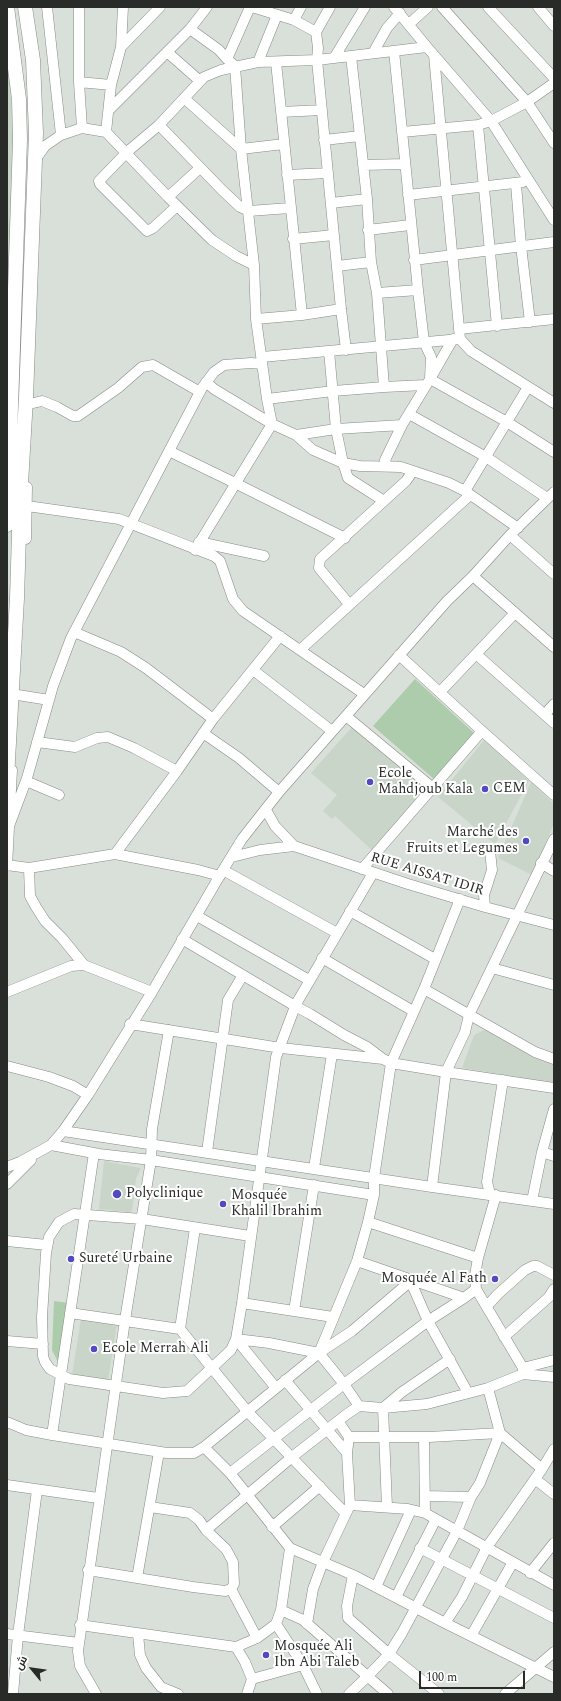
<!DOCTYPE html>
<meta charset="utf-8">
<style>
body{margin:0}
#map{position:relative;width:561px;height:1701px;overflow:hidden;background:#d9e0d9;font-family:Spectral,Cairo,serif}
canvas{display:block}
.frame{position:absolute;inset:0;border:8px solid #292b29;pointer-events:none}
.north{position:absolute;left:12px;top:1649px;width:40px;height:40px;-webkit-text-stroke:3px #fff;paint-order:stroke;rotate:299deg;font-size:11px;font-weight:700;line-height:16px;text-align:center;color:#292b29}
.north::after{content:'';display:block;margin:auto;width:14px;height:18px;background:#292b29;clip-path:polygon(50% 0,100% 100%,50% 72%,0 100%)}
.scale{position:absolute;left:419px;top:1671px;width:106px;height:18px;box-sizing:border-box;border:2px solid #292b29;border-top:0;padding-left:5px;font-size:12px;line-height:14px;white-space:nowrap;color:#292b29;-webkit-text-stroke:3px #fff;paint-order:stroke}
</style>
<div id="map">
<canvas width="561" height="1701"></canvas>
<div class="frame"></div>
<div class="north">ش</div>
<div class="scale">100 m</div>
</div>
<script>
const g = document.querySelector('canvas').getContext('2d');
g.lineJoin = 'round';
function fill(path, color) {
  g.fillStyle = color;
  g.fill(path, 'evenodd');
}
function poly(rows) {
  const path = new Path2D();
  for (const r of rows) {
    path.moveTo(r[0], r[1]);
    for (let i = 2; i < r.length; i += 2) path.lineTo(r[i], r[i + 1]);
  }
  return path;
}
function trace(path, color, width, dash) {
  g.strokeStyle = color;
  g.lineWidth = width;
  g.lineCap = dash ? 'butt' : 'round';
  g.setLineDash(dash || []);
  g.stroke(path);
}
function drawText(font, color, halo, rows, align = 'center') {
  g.font = font + ' Spectral,serif';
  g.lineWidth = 4;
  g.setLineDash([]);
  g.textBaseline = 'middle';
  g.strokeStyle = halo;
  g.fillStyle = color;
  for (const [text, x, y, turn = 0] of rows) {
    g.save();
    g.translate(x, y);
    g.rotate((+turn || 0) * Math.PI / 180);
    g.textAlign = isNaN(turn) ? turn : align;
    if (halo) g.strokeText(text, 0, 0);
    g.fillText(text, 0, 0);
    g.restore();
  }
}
const built = poly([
 [7,46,14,137,7,322],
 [352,727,430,792,376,854,335,816,332,819,323,811,337,795,311,773],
 [484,740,529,781,495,844,438,797],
 [531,782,554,804,554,823,532,875,498,858],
 [486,1029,535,1058,554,1065,554,1083,462,1068,474,1035],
 [104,1161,141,1168,136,1179,132,1211,129,1212,99,1209],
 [81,1319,117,1324,108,1380,72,1375]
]);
const green = poly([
 [415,679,474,733,435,780,373,726],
 [54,1301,69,1303,61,1363,57,1360,52,1350]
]);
const minor = poly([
 [47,7,61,135],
 [79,7,79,82,82,128],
 [250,7,227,59,235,66,241,149,254,265,256,319,267,399,272,424,296,435,313,450,343,463,360,466,401,467,449,483,465,491,518,528],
 [252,7,294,20,316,32],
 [330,7,316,32,318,48,317,60,341,309,346,350],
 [394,7,427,47],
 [442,7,527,102,554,143],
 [488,7,554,78],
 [538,7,554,26],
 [294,20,301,7],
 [409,24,428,7],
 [190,29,219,50,227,59],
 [121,47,160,7],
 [167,52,200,81],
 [373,53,387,28,400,13],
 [434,55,460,339,471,351,554,403],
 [351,56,367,199,371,262,377,293,384,387],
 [334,58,365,7],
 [258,62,277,15],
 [276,62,302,315],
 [79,82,111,85],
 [184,98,241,149,284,144],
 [109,110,190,29,207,7],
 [281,112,322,110],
 [159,125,222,190,240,207,249,211,290,208],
 [478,125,497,326],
 [106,132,111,85,121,47,123,7],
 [402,132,478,125,491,121,527,102,554,83],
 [324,140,360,136],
 [35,160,45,146,61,135,82,128,106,132,168,197,212,240,236,256,254,265],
 [363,165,405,164],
 [287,175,328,173],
 [516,184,521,246,530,322],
 [408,195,523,182],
 [168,197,200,168],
 [331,203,367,199],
 [177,206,153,228,147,231,100,184,99,181,127,152,159,125,204,77,221,70,258,62,317,60,427,47,491,121,554,220],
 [368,230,410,225],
 [293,239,334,235],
 [414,260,554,242],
 [337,266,371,262],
 [377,293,418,290],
 [256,319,302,315,341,309],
 [459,329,554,319],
 [453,339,430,379,507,422,554,452],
 [329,351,336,429,343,463,348,478,384,501],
 [262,357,460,339],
 [267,399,333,391,384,387,425,385],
 [29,404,42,401,57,407,73,416,78,416,118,388,142,367,153,365,200,392],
 [409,414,486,457,547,498],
 [296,435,336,429,402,425],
 [169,451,237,484,345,538],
 [387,466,385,460,402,425,430,379,431,357,424,342,418,290,394,51],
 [465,491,528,387],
 [27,506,119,519,214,556,220,561,233,599,243,611,364,694],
 [510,535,554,574],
 [26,539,27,487],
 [199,542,264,556],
 [195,550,272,424,214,389,206,382],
 [473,576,554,647],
 [349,604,319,568,320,559,406,481,413,471],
 [74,632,121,652,146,668,213,719],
 [300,650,470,495],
 [476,654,554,723],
 [399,655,482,731,554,795],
 [253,670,332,731],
 [440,692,512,616,514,612],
 [18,695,49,700],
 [545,714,554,704],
 [346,716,433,788],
 [203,733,239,758,279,792],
 [37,742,75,747,97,738,108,737,134,748,177,771],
 [26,781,59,795],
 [266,810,275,826,294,846],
 [9,826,27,778,53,686,71,638,202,388,214,372,224,365,251,363,262,364],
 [115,854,177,771,213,719,280,636],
 [232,857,260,850,294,846,408,884,485,907,554,925],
 [541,863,554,871],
 [7,865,29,868,115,854,198,870,220,876],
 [7,866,12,770],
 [29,868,30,896,36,907,45,921,62,938,84,965],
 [362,869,482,731],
 [223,870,337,933],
 [485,907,484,895,492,870,490,851],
 [350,911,435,959],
 [197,916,309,980],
 [182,939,295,1006,310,1014,344,1035,367,1047,383,1059],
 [322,958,413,1011],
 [492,968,554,985],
 [424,989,535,1052,554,1059],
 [7,992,71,966,84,965,152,992],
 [130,1024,281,1048,383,1059,391,1063,446,1072,554,1088],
 [7,1066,49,1077,73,1086,88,1095],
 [63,1131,432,1187,554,1204],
 [51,1145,99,1154,151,1160,374,1195],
 [207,1152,228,1000,243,975],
 [542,1152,554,1156],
 [7,1167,20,1162,51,1145,63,1131,88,1095,152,992,223,870,242,839,279,792,447,601,473,576,510,535,554,492],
 [314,1168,332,1054],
 [7,1184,31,1160],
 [432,1187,446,1072,465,1032,469,1015,554,839],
 [490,1194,487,1182,503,1080],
 [532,1201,542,1152,554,1109],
 [368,1222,478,1258],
 [195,1228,180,1329,247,1411,345,1513],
 [250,1236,142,1219,74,1214,59,1222,49,1237,46,1253,42,1317,43,1356,45,1362,50,1369,69,1379,163,1393,187,1391,231,1350,236,1339,242,1303,276,1057,296,1004,373,873],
 [7,1241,47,1245],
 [357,1261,464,1298],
 [476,1289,523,1368,523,1374],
 [242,1303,333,1317],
 [487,1306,498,1294,525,1270,533,1266,537,1266,554,1275],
 [294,1311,314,1185],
 [70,1313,180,1329],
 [504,1337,549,1297,554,1289],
 [236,1339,269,1343,319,1353,344,1384,359,1406],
 [236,1339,276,1388],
 [7,1341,43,1344],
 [319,1353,357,1261,368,1222,374,1195,374,1178,391,1063,424,989,460,899],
 [523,1368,554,1360],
 [285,1380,347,1453],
 [7,1422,26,1430,52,1435,167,1453,194,1453,204,1447,319,1353,352,1331,406,1285,410,1280,428,1321,468,1393],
 [52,1435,94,1153],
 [349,1437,429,1437,500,1433,542,1469],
 [424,1437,425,1513],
 [204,1447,230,1473,290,1548,353,1575,445,1623,554,1677],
 [230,1473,344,1384,428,1321,464,1298,476,1289,475,1275,478,1258,496,1195],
 [535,1479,554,1494],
 [7,1485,98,1498],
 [425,1496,471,1497],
 [350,1505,408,1509,425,1513,554,1585],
 [387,1507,383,1408,402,1392,450,1359],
 [272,1527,320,1486],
 [206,1530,292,1457,347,1414,359,1406,383,1408,427,1404,488,1388,523,1374,554,1377],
 [420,1548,554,1618],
 [88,1570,193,1587,225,1591,231,1589,234,1584,233,1562,226,1549,206,1530,199,1520,190,1513,150,1507],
 [530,1573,554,1543],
 [353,1575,347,1606,348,1618,389,1654,439,1694],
 [137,1578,159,1452],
 [376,1587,411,1510],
 [231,1589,257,1638],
 [396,1597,436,1519],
 [281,1610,303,1620,388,1694],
 [445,1623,462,1597,487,1547,542,1469,554,1449],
 [276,1624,303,1665,317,1694],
 [307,1624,313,1589,323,1562,350,1505,347,1453,349,1437,338,1421],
 [80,1625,236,1647,257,1638,276,1624,281,1610,290,1548],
 [7,1634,79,1643],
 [138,1634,140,1655,146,1668,161,1687,178,1694],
 [471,1636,513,1562],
 [236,1647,245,1662,252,1679],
 [13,1694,18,1635,37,1490],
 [96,1694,80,1666,78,1651,125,1320,151,1160,152,1129,169,1030],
 [247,1694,252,1679,303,1665],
 [349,1694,367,1677,389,1654,402,1633,457,1531,471,1497,480,1483,500,1433,488,1388],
 [505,1694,554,1652]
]);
const highway = poly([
 [7,7,19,99,20,140,7,525],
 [7,778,17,598,20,501,26,398,36,133,33,60,25,7]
]);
const markers = [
 [370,782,4,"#5349c0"],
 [485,789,4,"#5349c0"],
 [526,841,4,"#5349c0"],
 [117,1194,5,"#5349c0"],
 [223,1204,4,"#5349c0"],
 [71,1259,4,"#5349c0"],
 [495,1279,4,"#5349c0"],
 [94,1349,4,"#5349c0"],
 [266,1655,4,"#5349c0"]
];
const poiNames = [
 ["Ecole",378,774],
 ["Mahdjoub Kala",378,790],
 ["CEM",493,789],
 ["Marché des",518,833,"right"],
 ["Fruits et Legumes",518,849,"right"],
 ["Polyclinique",126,1194],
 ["Mosquée",231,1196],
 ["Khalil Ibrahim",231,1212],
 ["Sureté Urbaine",79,1259],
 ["Mosquée Al Fath",487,1279,"right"],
 ["Ecole Merrah Ali",102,1349],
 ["Mosquée Ali",274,1647],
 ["Ibn Abi Taleb",274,1663]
];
const streetNames = [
 ["RUE AISSAT IDIR",427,875,17]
];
fill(built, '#c9d5c8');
fill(green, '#adccab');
trace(minor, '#858b84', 11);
trace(highway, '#858b84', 15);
trace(minor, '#fff', 10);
trace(highway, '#fff', 14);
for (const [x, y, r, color] of markers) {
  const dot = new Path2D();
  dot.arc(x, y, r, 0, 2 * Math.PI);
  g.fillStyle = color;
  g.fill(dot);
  trace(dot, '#fff', 1.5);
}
drawText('14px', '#292b29', '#fff', poiNames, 'left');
drawText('14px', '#292b29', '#fff', streetNames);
</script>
